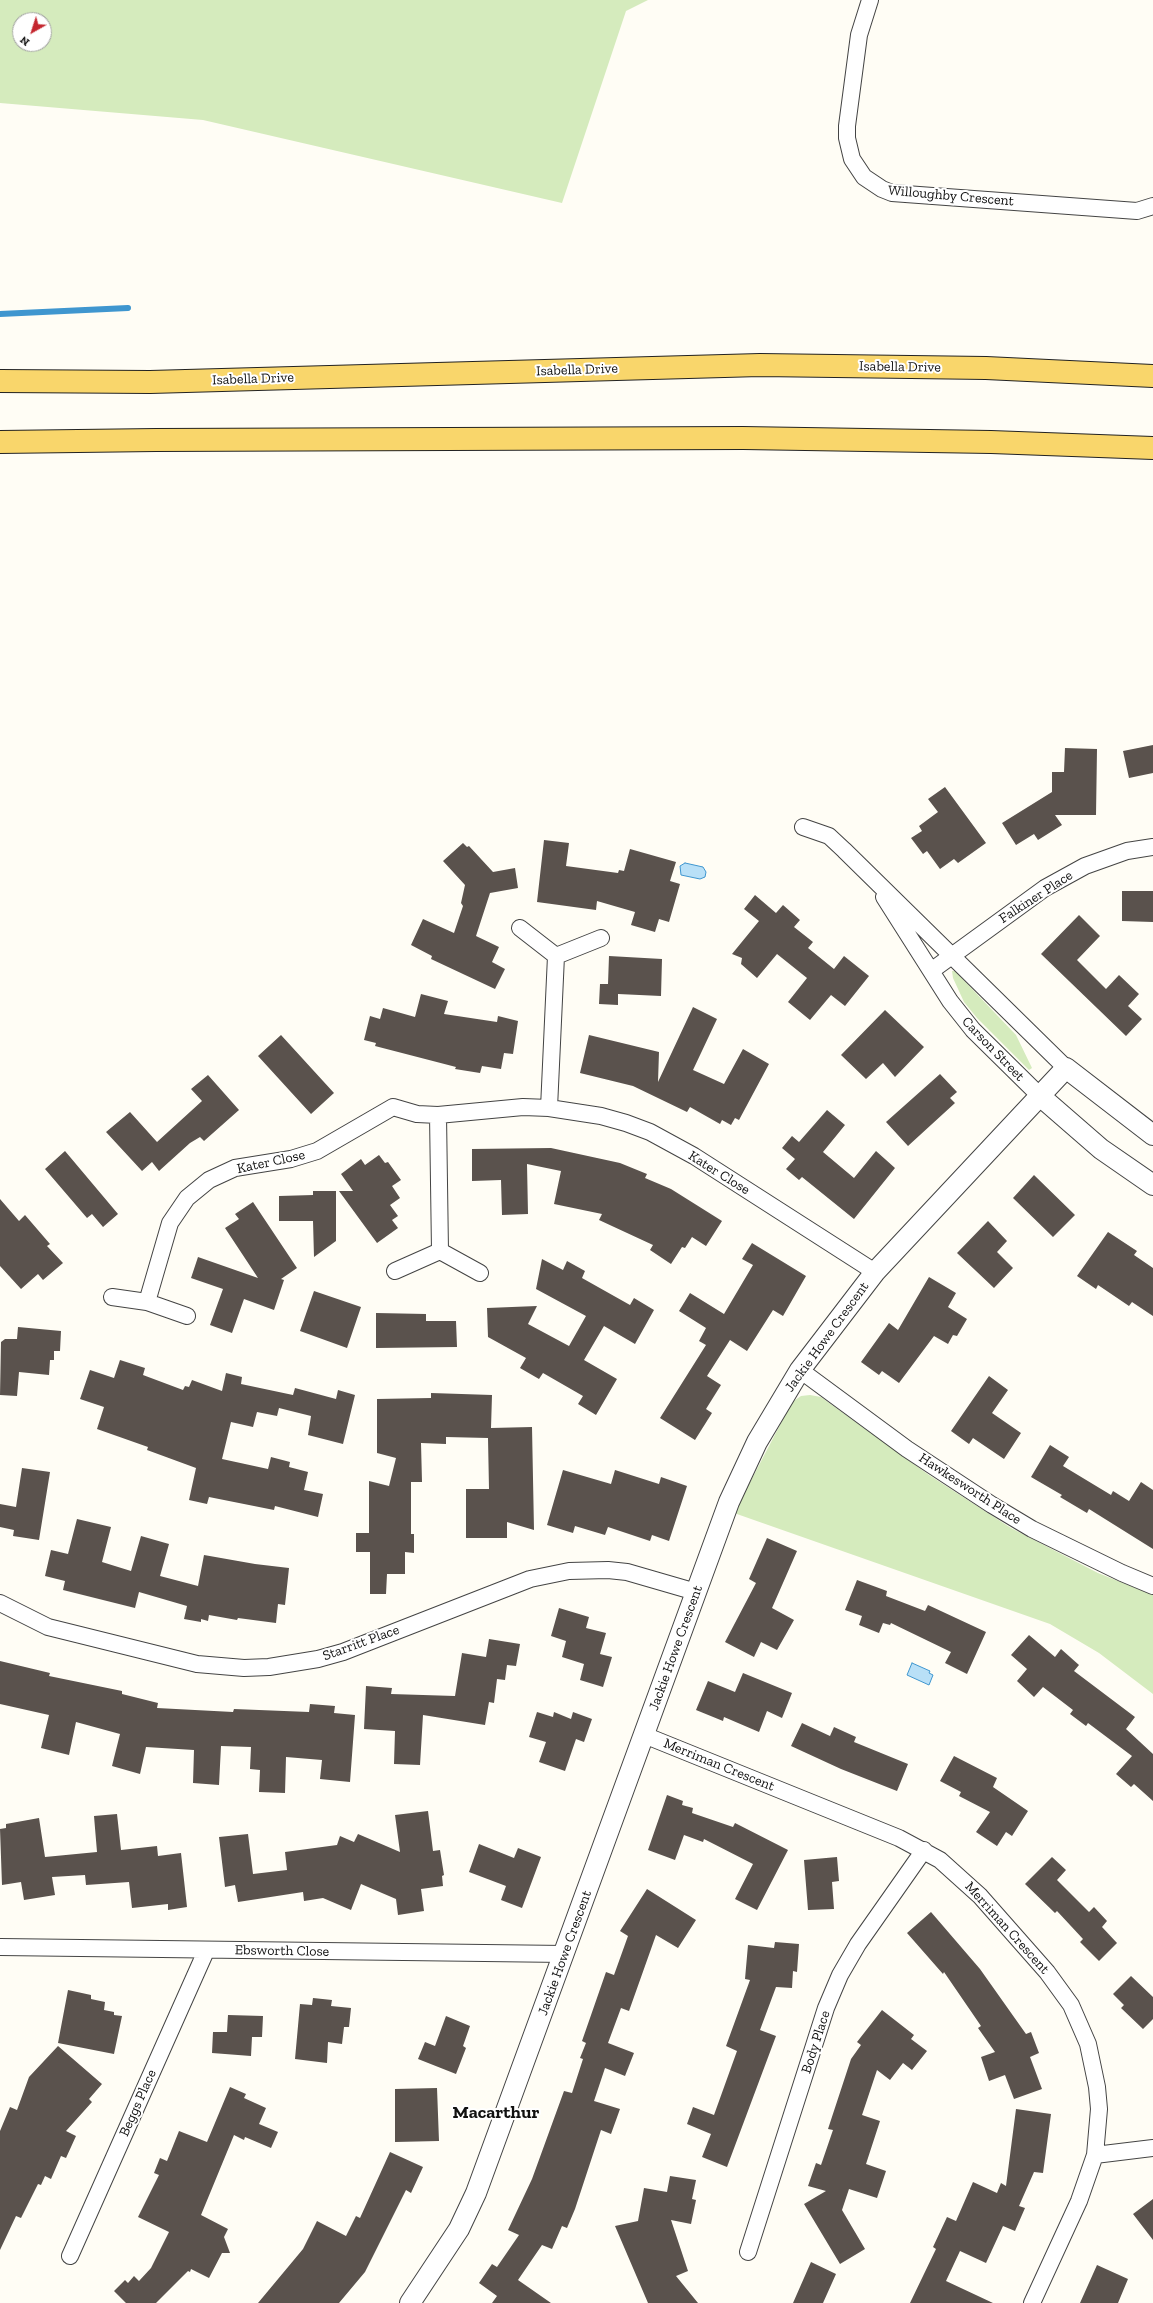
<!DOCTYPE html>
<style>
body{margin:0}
#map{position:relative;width:1153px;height:2303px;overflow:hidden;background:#fffdf5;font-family:"Zilla Slab",serif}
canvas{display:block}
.north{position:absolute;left:12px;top:12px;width:40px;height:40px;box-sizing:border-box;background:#fff;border:1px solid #a0a0a0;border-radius:50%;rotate:219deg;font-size:11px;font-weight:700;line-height:16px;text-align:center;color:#111}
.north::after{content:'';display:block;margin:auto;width:14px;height:18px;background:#c4262e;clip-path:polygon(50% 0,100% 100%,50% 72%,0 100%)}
</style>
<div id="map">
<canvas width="1153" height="2303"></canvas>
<div class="north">N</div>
</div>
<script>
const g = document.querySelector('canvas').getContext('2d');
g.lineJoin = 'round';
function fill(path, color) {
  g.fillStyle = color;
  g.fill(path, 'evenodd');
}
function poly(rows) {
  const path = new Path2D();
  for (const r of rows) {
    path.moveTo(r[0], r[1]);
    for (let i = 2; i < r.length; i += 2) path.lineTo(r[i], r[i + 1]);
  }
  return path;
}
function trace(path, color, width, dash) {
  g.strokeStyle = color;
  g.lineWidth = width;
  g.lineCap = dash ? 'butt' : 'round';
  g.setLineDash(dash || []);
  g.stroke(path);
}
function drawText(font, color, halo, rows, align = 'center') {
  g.font = font + ' "Zilla Slab",serif';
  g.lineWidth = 4;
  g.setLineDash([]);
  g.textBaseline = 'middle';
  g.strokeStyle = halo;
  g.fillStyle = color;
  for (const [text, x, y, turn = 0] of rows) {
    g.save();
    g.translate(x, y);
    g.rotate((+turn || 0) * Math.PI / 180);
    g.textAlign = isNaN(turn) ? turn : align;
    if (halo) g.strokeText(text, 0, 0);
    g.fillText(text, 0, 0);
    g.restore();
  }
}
const green = poly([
 [0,0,648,0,626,11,562,203,203,120,0,103],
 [20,20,44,20,44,44,20,44],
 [952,971,955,971,1016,1035,1032,1068,1029,1070,977,1018,964,1002,953,978],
 [810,1395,821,1397,929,1475,1011,1528,1098,1573,1153,1595,1153,1694,1099,1653,1050,1624,734,1513,792,1402,801,1396]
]);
const water = poly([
 [685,863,703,867,706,872,705,877,700,879,681,875,680,866,685,863],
 [912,1663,930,1671,929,1673,933,1675,929,1685,907,1675,912,1663]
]);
const stream = poly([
 [0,314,128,308]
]);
const building = poly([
 [1153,745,1153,773,1129,778,1123,751],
 [1065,748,1097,749,1096,815,1055,815,1062,825,1038,840,1034,834,1016,845,1002,823,1052,792,1052,772,1064,772],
 [945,787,986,843,958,863,954,859,940,869,927,851,923,854,911,838,922,831,919,826,938,812,928,799],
 [544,840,569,843,566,866,618,873,619,870,624,871,630,849,676,862,670,881,680,884,669,922,659,919,655,932,631,925,635,912,597,901,596,910,537,902],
 [463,843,467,847,469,846,493,872,515,868,518,888,490,893,476,936,499,947,492,962,505,969,495,989,431,959,432,956,411,945,423,919,454,933,463,906,461,903,465,885,443,861],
 [1122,891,1153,891,1153,922,1122,921],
 [755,895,776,913,783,905,800,920,794,927,813,942,808,948,834,969,844,956,869,976,845,1006,831,995,810,1020,788,1002,807,978,777,954,757,978,741,964,742,958,732,954,759,921,744,909],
 [1079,915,1100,936,1077,960,1106,989,1119,975,1139,994,1128,1006,1142,1019,1126,1036,1041,954],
 [609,956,662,959,661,996,618,994,618,1005,599,1004,600,984,608,984],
 [421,994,448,1001,444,1014,497,1022,498,1016,518,1021,513,1054,504,1053,501,1069,482,1066,480,1073,455,1069,456,1067,375,1046,376,1043,364,1040,370,1016,380,1019,383,1008,415,1017],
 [693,1007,717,1019,693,1070,724,1084,743,1049,769,1064,739,1120,735,1118,731,1125,722,1120,720,1124,690,1107,687,1112,633,1086,580,1073,589,1035,659,1052,658,1082],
 [885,1010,924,1047,895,1077,883,1063,866,1079,841,1055],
 [281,1035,334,1093,311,1114,258,1056],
 [940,1074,957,1092,950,1098,955,1103,908,1146,886,1122],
 [208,1075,239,1110,204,1141,200,1137,190,1143,159,1171,152,1162,142,1171,106,1132,130,1112,157,1142,202,1101,191,1089],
 [827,1110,845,1125,823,1152,854,1178,876,1151,895,1168,854,1219,802,1177,799,1180,786,1169,795,1159,782,1148,792,1136,799,1142],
 [551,1148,620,1163,647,1174,645,1178,671,1189,722,1221,706,1246,692,1237,685,1248,682,1247,671,1264,650,1250,653,1245,599,1220,602,1214,554,1204,561,1171,527,1164,528,1214,502,1215,501,1180,472,1181,472,1149],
 [65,1151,118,1214,103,1227,92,1214,87,1218,45,1169],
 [379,1155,385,1163,388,1162,401,1180,392,1186,400,1198,390,1205,398,1216,392,1220,398,1228,377,1243,339,1191,353,1191,341,1174,361,1159,365,1165],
 [1034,1175,1075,1215,1053,1237,1013,1198],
 [313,1191,336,1191,336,1241,314,1257,313,1221,279,1221,279,1196,313,1195],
 [0,1199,19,1221,25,1215,50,1244,47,1246,63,1263,43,1280,38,1274,21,1289,0,1266],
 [253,1202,297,1268,281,1279,284,1280,274,1310,244,1299,232,1333,210,1325,223,1289,191,1278,198,1257,258,1278,225,1228,239,1219,235,1214],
 [988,1221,1007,1241,997,1252,1013,1268,994,1288,957,1253],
 [1108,1232,1137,1251,1134,1255,1153,1268,1153,1316,1132,1302,1129,1306,1098,1285,1096,1289,1077,1276],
 [752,1243,806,1276,783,1316,773,1310,747,1351,730,1340,707,1376,721,1385,706,1409,712,1413,695,1440,660,1418,706,1345,699,1341,706,1328,679,1311,690,1293,724,1314,753,1265,742,1259],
 [542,1259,563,1270,567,1261,585,1271,582,1278,630,1305,634,1298,654,1310,635,1344,604,1326,584,1360,617,1379,596,1415,578,1404,583,1396,543,1373,539,1379,520,1368,526,1358,488,1337,487,1308,537,1306,528,1324,569,1346,586,1316,536,1289],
 [929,1277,956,1293,948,1307,967,1319,957,1336,953,1335,948,1344,934,1336,899,1383,882,1371,879,1375,861,1362,889,1323,898,1330],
 [314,1291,361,1307,347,1348,300,1331],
 [376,1313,426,1314,426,1321,456,1321,457,1347,376,1348],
 [18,1327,61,1331,60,1351,54,1351,54,1360,50,1360,49,1375,19,1372,17,1396,0,1395,1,1342,5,1339,17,1339],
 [120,1360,145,1368,143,1375,183,1390,185,1386,189,1387,192,1380,222,1391,226,1373,242,1377,241,1384,293,1395,295,1388,336,1399,338,1390,355,1395,343,1444,308,1435,311,1416,279,1408,277,1416,257,1412,253,1427,231,1422,222,1459,268,1469,271,1457,290,1462,289,1467,308,1472,304,1490,323,1494,318,1517,275,1506,274,1510,209,1497,207,1504,189,1500,196,1468,147,1450,148,1447,97,1429,104,1407,80,1399,90,1370,114,1378],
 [989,1376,1008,1390,992,1413,1021,1433,1004,1459,973,1438,969,1444,951,1431],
 [431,1393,492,1395,491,1428,532,1427,534,1530,507,1522,507,1538,466,1538,466,1489,489,1489,488,1438,446,1437,446,1444,421,1443,422,1482,411,1482,411,1534,414,1534,414,1553,405,1552,405,1574,387,1574,386,1594,370,1594,370,1552,356,1552,356,1533,369,1533,369,1481,389,1486,396,1458,377,1453,377,1399,431,1398],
 [1050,1445,1069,1457,1063,1466,1111,1495,1113,1491,1129,1501,1141,1482,1153,1490,1153,1549,1089,1509,1087,1513,1060,1497,1062,1495,1031,1477],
 [22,1468,50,1472,39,1540,13,1536,14,1530,0,1527,0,1504,16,1507],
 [563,1470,611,1484,615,1470,659,1484,661,1477,687,1486,669,1541,652,1535,650,1541,608,1527,605,1535,575,1526,573,1533,547,1525],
 [77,1519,111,1527,102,1562,131,1571,141,1536,169,1544,160,1576,198,1586,204,1555,255,1564,289,1568,285,1605,278,1604,276,1623,238,1618,237,1620,209,1615,208,1621,201,1619,201,1622,184,1619,187,1606,139,1592,135,1608,63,1590,65,1581,45,1576,51,1550,68,1554],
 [767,1538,797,1551,772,1608,794,1620,777,1650,761,1642,754,1657,725,1642,756,1583,749,1579],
 [857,1580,887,1591,886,1596,925,1611,928,1605,986,1632,967,1674,945,1663,951,1652,891,1623,890,1625,883,1623,879,1633,859,1625,862,1616,845,1610],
 [559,1608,589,1617,586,1628,606,1633,600,1654,612,1657,603,1687,580,1680,584,1664,562,1657,566,1641,551,1636],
 [1029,1635,1055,1657,1061,1649,1079,1665,1074,1671,1135,1717,1126,1729,1153,1754,1153,1801,1134,1784,1131,1787,1116,1774,1132,1756,1088,1723,1086,1726,1070,1714,1073,1710,1043,1687,1034,1697,1017,1681,1027,1669,1011,1655],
 [489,1639,520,1644,516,1666,507,1665,505,1680,497,1679,494,1703,489,1702,485,1725,423,1715,420,1765,394,1764,395,1731,364,1729,366,1686,392,1688,391,1694,455,1696,462,1653,486,1657],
 [0,1661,50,1673,49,1676,122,1691,122,1694,158,1703,157,1708,233,1712,234,1709,309,1712,310,1704,335,1706,334,1713,355,1715,350,1782,320,1779,322,1760,286,1757,285,1793,259,1792,260,1770,250,1769,251,1747,221,1746,219,1785,193,1783,194,1750,146,1747,140,1774,112,1766,120,1734,76,1722,69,1755,41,1748,49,1715,0,1704],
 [743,1673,792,1693,782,1718,767,1711,759,1732,724,1717,723,1721,696,1710,708,1681,735,1692],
 [537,1712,553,1717,554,1712,571,1719,573,1712,592,1719,584,1742,576,1739,565,1771,539,1762,546,1742,529,1737],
 [802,1723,830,1736,834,1727,856,1737,854,1742,908,1764,897,1791,841,1769,791,1746],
 [954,1756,997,1778,993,1787,1028,1811,1012,1836,1006,1832,997,1846,976,1832,990,1812,959,1796,961,1792,940,1781],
 [667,1795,683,1801,682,1805,693,1808,692,1813,733,1827,735,1823,788,1850,757,1910,735,1899,753,1864,704,1839,703,1842,684,1835,675,1860,648,1850],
 [428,1811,433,1851,440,1850,444,1875,442,1876,443,1886,421,1889,424,1911,398,1915,396,1899,361,1884,351,1910,323,1898,304,1901,303,1892,238,1902,235,1885,225,1887,219,1837,248,1834,253,1874,287,1870,285,1852,337,1845,340,1836,354,1842,358,1834,400,1852,395,1815],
 [117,1814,121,1850,157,1846,158,1856,181,1853,187,1907,168,1910,168,1904,132,1908,129,1882,86,1885,85,1875,52,1877,55,1895,24,1900,21,1882,2,1885,0,1829,6,1828,6,1824,39,1818,45,1857,97,1852,94,1816],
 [479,1844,514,1858,518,1848,541,1857,522,1908,501,1900,506,1886,469,1872],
 [837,1857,839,1881,832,1882,834,1909,808,1910,804,1860],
 [1052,1857,1066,1870,1057,1880,1089,1912,1094,1907,1107,1921,1102,1927,1117,1943,1099,1961,1080,1942,1083,1939,1057,1911,1055,1913,1025,1884],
 [647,1889,696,1920,678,1948,656,1935,629,2011,621,2008,608,2043,634,2053,625,2076,605,2068,594,2101,620,2109,611,2134,601,2130,575,2209,567,2228,562,2226,552,2249,542,2245,518,2280,551,2303,492,2303,497,2296,479,2283,492,2264,497,2267,519,2235,508,2230,532,2179,564,2091,572,2093,583,2059,580,2058,586,2043,582,2041,606,1972,614,1975,628,1936,620,1931],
 [931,1912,980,1969,1026,2034,1031,2032,1039,2053,1030,2057,1042,2089,1014,2099,1005,2075,989,2081,981,2057,995,2052,978,2028,981,2026,944,1972,943,1974,907,1933],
 [775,1942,799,1944,797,1972,793,1971,792,1988,776,1987,760,2030,776,2036,727,2167,702,2157,711,2134,687,2124,693,2107,714,2115,737,2051,726,2046,750,1980,745,1979,748,1945,774,1948],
 [1131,1976,1153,1997,1153,2019,1143,2029,1121,2008,1124,2005,1113,1994],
 [68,1990,91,1995,91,1999,105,2002,104,2010,114,2012,114,2015,122,2016,114,2054,58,2043],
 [313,1998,332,2000,331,2006,351,2008,349,2027,344,2027,342,2044,328,2042,327,2063,295,2059,300,2004,312,2005],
 [882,2010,914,2035,911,2039,927,2051,912,2070,903,2063,890,2080,877,2070,862,2115,880,2121,866,2164,886,2171,877,2198,849,2189,842,2210,865,2249,840,2264,804,2204,826,2191,808,2186,816,2163,821,2165,833,2130,828,2129,851,2059,861,2045,857,2042],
 [228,2015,263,2016,262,2037,252,2037,251,2056,212,2053,213,2032,227,2032],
 [446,2016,470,2026,463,2046,466,2048,456,2074,418,2059,425,2042,435,2046],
 [58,2046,102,2084,89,2099,92,2102,66,2131,76,2136,66,2158,61,2156,51,2179,45,2176,41,2185,38,2184,21,2218,16,2216,0,2250,0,2131,10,2107,17,2110,29,2077],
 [230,2087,246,2094,244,2098,266,2108,259,2124,278,2132,271,2148,245,2137,244,2140,234,2135,201,2215,228,2229,224,2237,230,2253,222,2253,209,2278,191,2269,190,2272,188,2271,156,2303,126,2303,114,2291,125,2280,128,2283,134,2276,139,2281,151,2268,169,2232,138,2217,159,2175,154,2173,160,2158,167,2161,179,2131,207,2142],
 [437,2088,439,2141,395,2142,395,2089],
 [1016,2109,1051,2114,1043,2173,1034,2172,1019,2206,1025,2208,1015,2231,1003,2226,986,2263,960,2251,946,2281,993,2303,910,2303,936,2249,933,2247,947,2217,956,2221,973,2182,997,2193,1001,2183,1006,2186],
 [390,2152,423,2167,411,2193,406,2190,365,2272,339,2303,258,2303,303,2249,317,2221,346,2236,356,2216,360,2218],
 [670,2176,696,2180,692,2199,696,2200,691,2224,671,2220,688,2271,676,2276,698,2303,648,2303,615,2226,638,2221,644,2188,667,2192],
 [1153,2199,1153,2240,1133,2214],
 [811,2262,836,2274,823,2303,793,2303],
 [1097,2265,1128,2279,1118,2303,1080,2303]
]);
const minor = poly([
 [870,0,859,35,847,126,847,138,852,159,864,177,882,189,892,193,1137,211,1153,206],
 [803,827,829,836,844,850,1066,1068],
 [884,897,950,1001,973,1030,1040,1096],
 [520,928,556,956,601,938],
 [931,971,1045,888,1085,866,1127,851,1153,847],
 [549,1108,556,956],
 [438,1115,440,1251],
 [395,1271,440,1251,480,1273],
 [112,1297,147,1302,187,1316],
 [147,1302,170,1223,187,1198,209,1180,235,1168,291,1159,317,1151,393,1107,417,1114,438,1115,523,1107,549,1108,601,1116,626,1123,650,1132,694,1156,875,1272],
 [800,1370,907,1449,992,1505,1032,1529,1122,1573,1153,1586],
 [0,1603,48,1627,197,1664,244,1668,269,1667,318,1659,343,1652,530,1579,569,1571,608,1570,627,1572,696,1592],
 [644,1735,899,1838,940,1860,980,1896,1047,1972,1071,2005,1088,2044,1097,2087,1099,2109,1095,2155,1079,2201,1032,2303],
 [0,1947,565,1954],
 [1095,2155,1153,2148],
 [748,2252,826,2008,840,1975,858,1944,924,1850],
 [70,2256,206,1951]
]);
const tertiary = poly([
 [1040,1096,1101,1149,1153,1185],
 [410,2303,459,2229,476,2193,729,1502,757,1442,800,1370,875,1272,1066,1068,1153,1135]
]);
const primary = poly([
 [0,381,150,382,760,365,986,368,1153,376],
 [0,442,156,440,743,438,991,442,1153,448]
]);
const streetNames = [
 ["Willoughby Crescent",951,196,5],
 ["Isabella Drive",900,367,1],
 ["Isabella Drive",577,370,-2],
 ["Isabella Drive",253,379,-2],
 ["Falkiner Place",1036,897,-33],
 ["Carson Street",993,1049,46],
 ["Kater Close",271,1162,-12],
 ["Kater Close",719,1173,32],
 ["Jackie Howe Crescent",827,1337,-54],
 ["Hawkesworth Place",970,1489,33],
 ["Starritt Place",361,1643,-20],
 ["Jackie Howe Crescent",676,1648,-70],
 ["Merriman Crescent",719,1765,22],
 ["Merriman Crescent",1007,1928,48],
 ["Ebsworth Close",282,1951,1],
 ["Jackie Howe Crescent",565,1953,-70],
 ["Body Place",816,2042,-72],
 ["Beggs Place",138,2103,-66]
];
const districtNames = [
 ["Macarthur",496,2113]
];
fill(green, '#d5ebbd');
fill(water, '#b9e0f7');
trace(water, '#3f96cf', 1);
trace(stream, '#3f96cf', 6);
fill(building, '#5a524d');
trace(minor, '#444', 18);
trace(tertiary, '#444', 22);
trace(primary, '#222', 24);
trace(minor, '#fff', 16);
trace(tertiary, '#fff', 20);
trace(primary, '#f9d66b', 22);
drawText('14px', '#111', '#fff', streetNames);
drawText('bold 18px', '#111', '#fff', districtNames);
</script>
